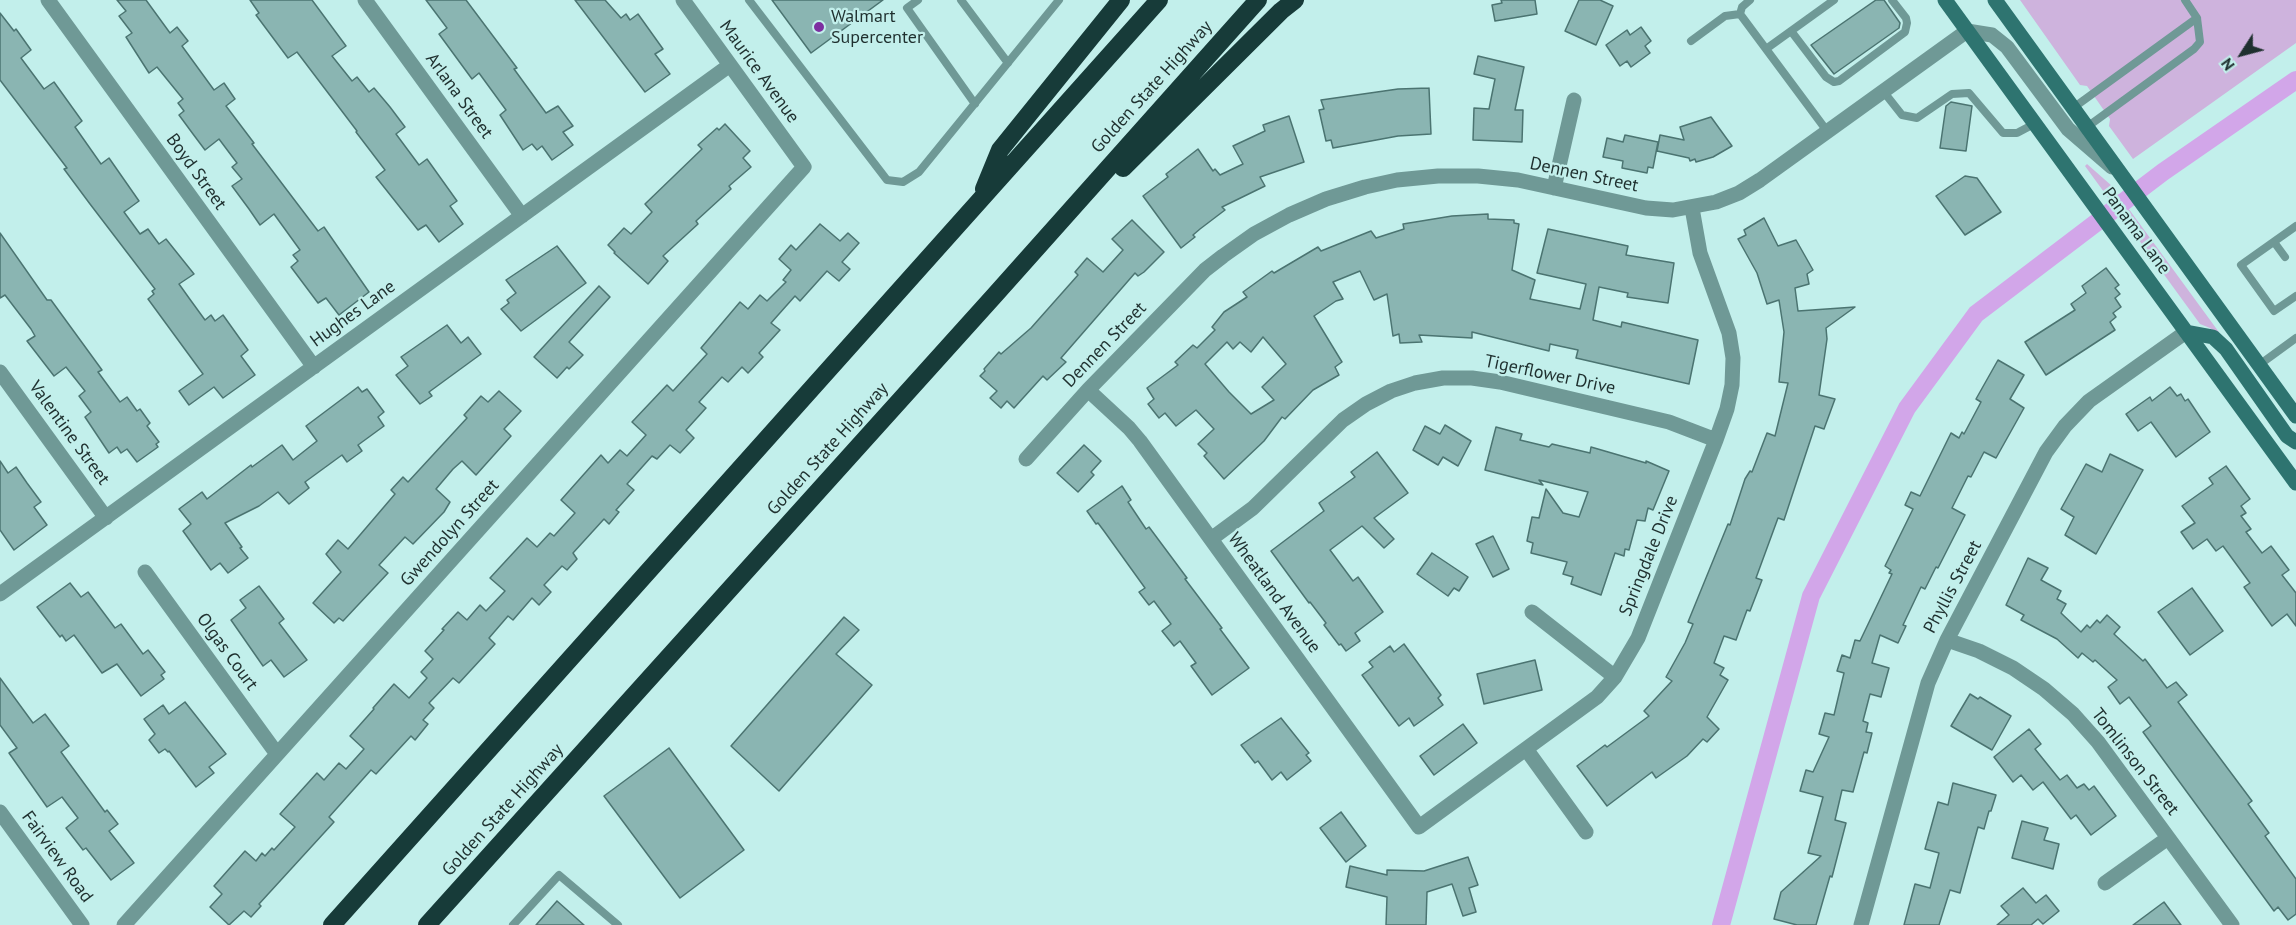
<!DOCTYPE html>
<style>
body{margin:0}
#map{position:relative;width:2296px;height:925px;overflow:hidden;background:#c2efeb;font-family:"PT Sans",sans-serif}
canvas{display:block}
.north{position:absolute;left:2212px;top:24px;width:60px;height:60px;-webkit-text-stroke:4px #c2efeb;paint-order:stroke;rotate:234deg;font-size:16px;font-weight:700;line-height:24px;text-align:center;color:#1f302f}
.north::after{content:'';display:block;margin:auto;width:21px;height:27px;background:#1f302f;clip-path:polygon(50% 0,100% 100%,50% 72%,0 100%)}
</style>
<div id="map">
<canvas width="2296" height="925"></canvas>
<div class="north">N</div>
</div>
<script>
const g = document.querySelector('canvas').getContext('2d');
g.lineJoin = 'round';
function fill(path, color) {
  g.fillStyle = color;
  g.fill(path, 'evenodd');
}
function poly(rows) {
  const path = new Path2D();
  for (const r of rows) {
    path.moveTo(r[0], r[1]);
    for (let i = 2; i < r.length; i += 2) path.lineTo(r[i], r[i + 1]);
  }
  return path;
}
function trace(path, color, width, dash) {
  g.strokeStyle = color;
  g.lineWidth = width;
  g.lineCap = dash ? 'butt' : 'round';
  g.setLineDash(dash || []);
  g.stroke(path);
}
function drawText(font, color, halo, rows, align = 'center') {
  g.font = font + ' "PT Sans",sans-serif';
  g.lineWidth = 4.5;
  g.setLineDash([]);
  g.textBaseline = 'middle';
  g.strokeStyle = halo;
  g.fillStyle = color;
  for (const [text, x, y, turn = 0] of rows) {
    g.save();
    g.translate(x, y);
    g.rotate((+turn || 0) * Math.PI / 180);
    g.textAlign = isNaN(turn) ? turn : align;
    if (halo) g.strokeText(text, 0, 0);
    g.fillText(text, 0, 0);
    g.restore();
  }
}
const green = poly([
 [2020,0,2296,0,2296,43,2133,159,2109,126,2110,119,2087,86,2080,85],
 [2087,164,2112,186,2232,350,2210,328,2200,324,2085,166]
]);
const canal = poly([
 [1721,925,1811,596,1907,408,1976,314,2163,172,2296,80]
]);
const building = poly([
 [117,0,146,0,170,33,177,27,188,41,182,46,214,90,224,83,235,99,226,106,254,143,252,144,318,231,324,227,369,292,339,315,326,298,318,303,291,267,298,261,293,255,300,250,274,214,260,225,249,209,232,186,242,179,232,167,237,163,219,139,205,150,193,134,179,115,184,111,178,103,183,99,157,67,149,73,126,37,132,33,119,16,126,11,117,0],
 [250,0,312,0,346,46,332,56,352,81,357,77,369,92,374,88,390,107,405,127,396,134,419,165,427,159,457,201,450,206,463,224,439,242,426,225,418,230,376,177,385,170,356,132,357,131,297,52,288,58,256,15,259,13,250,0],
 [426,0,466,0,517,68,514,69,546,113,558,106,573,126,563,132,573,145,552,160,542,146,537,150,532,144,523,150,500,115,506,110,479,73,472,79,439,34,447,28,426,0],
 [575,0,605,0,621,18,626,14,630,20,638,14,663,49,655,54,670,74,645,92,575,0],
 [772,0,883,0,811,53,772,0],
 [1501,0,1535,0,1537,14,1495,21,1492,5,1502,3,1501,0],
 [1579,0,1600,0,1613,6,1596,45,1565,31,1579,0],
 [1876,0,1884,0,1900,23,1899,28,1834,74,1811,45,1876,0],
 [0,13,14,31,16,29,31,50,21,58,44,89,54,82,82,121,75,127,101,164,109,158,139,201,124,212,140,234,148,229,159,244,166,239,194,274,179,284,189,298,205,320,211,315,215,321,223,315,248,350,241,356,255,375,223,398,214,387,189,405,179,391,203,374,148,299,154,294,152,291,155,289,90,204,64,169,67,168,0,80,0,13],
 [1641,27,1651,41,1645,46,1650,53,1631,67,1627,61,1620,66,1606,45,1627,30,1630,35,1641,27],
 [1478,56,1524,67,1515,110,1523,110,1522,142,1473,140,1474,108,1489,109,1495,79,1474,74,1478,56],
 [1429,88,1431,134,1398,136,1333,148,1331,140,1326,141,1319,110,1324,109,1321,100,1398,89,1429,88],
 [1951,102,1972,106,1966,151,1940,148,1946,106,1951,102],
 [1289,116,1304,162,1260,177,1265,186,1222,207,1225,210,1200,229,1193,235,1195,237,1181,248,1143,196,1168,177,1166,174,1198,149,1213,171,1215,169,1220,175,1243,164,1233,146,1265,131,1263,125,1289,116],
 [1711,117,1732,146,1713,157,1696,162,1695,159,1690,161,1689,158,1657,151,1660,135,1684,140,1680,127,1711,117],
 [725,124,750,151,743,158,751,167,729,186,731,189,696,221,698,224,663,256,668,261,648,284,614,253,615,252,608,245,624,228,631,234,652,212,645,204,702,149,698,145,717,128,719,130,725,124],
 [1625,135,1658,142,1653,168,1648,167,1647,173,1622,168,1623,161,1603,157,1607,138,1623,142,1625,135],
 [1965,176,1977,178,2001,212,1965,235,1936,196,1965,176],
 [1488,214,1488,219,1514,220,1514,223,1519,224,1512,270,1535,280,1530,299,1580,309,1586,284,1537,273,1548,229,1628,246,1626,255,1674,263,1668,303,1627,297,1628,293,1599,287,1593,320,1621,327,1622,322,1698,340,1689,384,1576,358,1578,350,1550,344,1549,351,1472,332,1472,338,1419,335,1422,342,1400,343,1399,334,1393,336,1387,294,1374,300,1360,271,1333,282,1343,299,1336,301,1314,316,1342,362,1335,367,1339,375,1313,390,1285,419,1282,417,1264,441,1224,479,1204,456,1207,453,1198,444,1214,429,1196,410,1176,426,1165,413,1159,418,1148,404,1154,399,1147,388,1178,365,1175,362,1193,345,1197,348,1215,330,1212,327,1224,312,1247,297,1243,292,1272,271,1274,273,1318,247,1321,251,1371,231,1376,238,1404,229,1403,224,1452,216,1488,214],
 [1263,337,1286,364,1262,387,1274,400,1251,414,1229,392,1205,364,1227,342,1233,349,1240,342,1251,352,1263,337],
 [1764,218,1778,246,1796,240,1813,270,1807,274,1809,284,1795,288,1798,311,1855,307,1826,328,1827,339,1819,395,1835,399,1824,429,1815,426,1784,520,1778,518,1756,578,1762,580,1750,611,1747,610,1736,640,1724,636,1714,663,1724,668,1720,675,1728,680,1707,717,1719,729,1707,742,1703,739,1687,756,1656,778,1652,772,1607,806,1577,766,1605,745,1607,747,1649,716,1644,711,1672,681,1666,677,1685,643,1693,624,1688,622,1728,524,1730,525,1745,479,1750,471,1752,472,1767,433,1775,436,1788,383,1779,382,1784,332,1779,300,1767,304,1757,273,1738,239,1746,235,1744,230,1764,218],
 [1132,220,1164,252,1144,272,1138,276,1135,273,1061,358,1066,362,1047,380,1043,376,1014,408,1007,401,1001,408,990,398,997,391,980,376,985,371,984,369,999,352,1001,354,1031,328,1078,275,1075,272,1087,258,1103,272,1123,250,1112,239,1132,220],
 [820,224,840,241,848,233,859,243,842,262,850,269,839,281,827,271,800,301,795,296,771,323,780,330,759,353,763,357,748,373,742,367,728,382,722,377,699,402,706,408,686,430,694,438,680,453,670,445,657,459,652,456,627,484,634,490,616,510,619,512,609,524,604,519,573,553,577,559,567,570,562,566,544,585,551,592,539,605,532,598,513,620,508,616,489,638,495,644,459,683,453,678,429,703,434,708,423,720,428,724,415,740,411,736,376,774,371,770,329,817,334,822,259,904,261,906,251,917,244,911,229,925,210,907,222,894,214,886,245,851,256,861,262,853,265,856,272,848,274,850,295,827,280,814,317,773,324,780,339,763,346,769,364,749,350,736,374,709,373,708,394,684,409,698,427,678,421,672,433,659,425,651,444,630,442,629,458,612,467,620,480,605,486,611,505,591,490,578,527,538,537,547,550,533,554,536,575,513,561,500,601,455,608,463,620,450,627,456,646,435,632,422,667,385,673,391,707,354,701,348,740,302,748,309,760,295,767,301,786,282,783,280,791,270,779,259,791,245,796,250,820,224],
 [0,233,47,300,51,300,102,370,98,372,120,402,127,397,137,411,140,409,150,423,147,426,159,442,156,444,158,447,137,462,127,449,121,453,117,447,109,453,85,417,91,412,79,396,85,391,66,367,54,376,27,341,35,336,31,329,5,295,0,298,0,233],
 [557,246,586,283,521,331,501,309,509,303,507,300,516,293,506,280,557,246],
 [2106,268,2119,285,2115,288,2120,294,2115,298,2121,307,2113,313,2116,317,2110,322,2115,330,2046,375,2025,342,2075,310,2071,304,2086,293,2082,286,2106,268],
 [599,286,610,297,569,342,583,355,569,369,567,367,557,378,534,357,599,286],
 [447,325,461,343,468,337,481,354,429,392,432,396,420,404,396,375,408,366,401,357,447,325],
 [1998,360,2024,375,2010,399,2024,408,1996,458,1984,452,1971,477,1968,476,1952,508,1965,515,1938,568,1936,567,1925,589,1921,587,1903,625,1906,626,1898,643,1880,635,1872,663,1889,668,1881,697,1870,694,1863,721,1868,723,1866,732,1872,733,1867,753,1864,752,1853,792,1842,790,1835,820,1846,823,1832,877,1830,876,1816,925,1797,925,1774,919,1781,892,1821,856,1808,853,1823,797,1800,791,1806,770,1813,772,1829,737,1819,734,1825,713,1834,715,1844,673,1837,671,1842,655,1850,658,1855,640,1860,641,1892,574,1889,573,1891,570,1885,566,1913,509,1905,505,1911,492,1920,496,1951,433,1959,438,1962,432,1964,434,1981,402,1976,399,1998,360],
 [358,387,362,392,367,389,384,412,378,417,384,426,358,445,362,451,347,462,342,455,305,482,309,488,289,504,278,492,259,506,225,523,242,547,240,548,248,558,228,573,220,563,211,570,183,531,191,524,179,509,202,492,207,499,251,465,252,467,282,445,293,460,317,441,306,426,358,387],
 [2170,387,2177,396,2181,394,2185,401,2188,399,2210,432,2176,457,2151,422,2138,431,2126,414,2150,397,2152,401,2170,387],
 [499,391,521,411,504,429,511,436,476,475,462,461,453,469,436,489,450,502,444,512,413,544,405,537,379,565,388,573,343,621,339,618,334,623,313,603,341,572,326,554,338,540,348,549,395,494,391,490,403,477,408,482,467,418,464,415,481,396,488,402,499,391],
 [1445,425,1471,441,1458,466,1443,457,1438,465,1413,450,1425,426,1440,434,1445,425],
 [1496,427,1522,434,1520,440,1549,447,1552,444,1590,453,1591,447,1646,463,1646,461,1669,471,1653,510,1648,508,1645,521,1637,520,1629,550,1625,549,1624,556,1615,553,1601,595,1571,584,1573,577,1563,574,1567,562,1531,553,1533,543,1527,541,1532,517,1539,518,1546,489,1563,513,1579,517,1588,492,1539,480,1543,485,1485,470,1496,427],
 [1084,445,1101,461,1091,472,1094,475,1078,492,1057,473,1084,445],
 [1377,452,1408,493,1374,518,1394,539,1384,548,1362,526,1330,550,1353,581,1358,577,1383,612,1355,633,1360,641,1346,651,1341,644,1339,645,1324,625,1326,623,1310,602,1309,603,1271,551,1324,511,1319,503,1355,477,1351,472,1377,452],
 [2110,454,2143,470,2096,554,2065,535,2074,517,2061,509,2086,464,2102,472,2110,454],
 [0,461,8,473,16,467,27,483,41,502,34,507,47,525,14,550,0,530,0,461],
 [2226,466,2250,499,2241,506,2246,513,2241,516,2251,529,2246,532,2262,553,2271,546,2289,570,2282,575,2296,593,2296,626,2287,614,2272,626,2244,587,2250,583,2223,546,2216,551,2207,539,2193,549,2181,532,2195,523,2182,506,2213,484,2209,478,2226,466],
 [1122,486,1131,500,1128,502,1146,529,1149,527,1187,578,1185,579,1222,628,1220,629,1249,668,1212,695,1191,666,1196,663,1180,641,1174,646,1162,631,1171,624,1154,601,1149,605,1139,592,1145,588,1104,531,1098,523,1096,524,1087,511,1122,486],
 [1493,536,1509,569,1493,577,1476,544,1493,536],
 [1432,553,1468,577,1459,591,1454,588,1448,596,1417,574,1432,553],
 [2028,558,2048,568,2041,580,2061,591,2057,599,2066,604,2061,613,2081,632,2087,625,2090,628,2097,620,2100,623,2107,615,2120,627,2114,634,2143,661,2145,659,2167,688,2176,682,2187,695,2178,702,2252,801,2248,804,2269,833,2265,836,2296,879,2296,914,2288,920,2278,907,2274,911,2143,732,2151,726,2129,697,2120,704,2108,687,2117,680,2095,660,2093,662,2082,653,2078,658,2057,639,2021,620,2024,615,2006,605,2028,558],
 [70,583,81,597,88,592,115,628,121,624,143,654,148,650,165,672,161,675,164,679,141,696,117,664,102,673,74,635,66,641,62,635,60,637,37,607,70,583],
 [259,586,284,619,279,623,307,660,284,677,271,660,263,666,231,620,246,608,240,600,259,586],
 [2192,588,2223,631,2190,655,2158,612,2192,588],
 [844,617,859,630,836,654,872,685,779,791,731,746,844,617],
 [1404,644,1441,695,1438,698,1443,705,1414,726,1409,718,1399,726,1362,675,1373,667,1369,662,1390,646,1394,652,1404,644],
 [1535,660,1542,690,1484,704,1477,674,1535,660],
 [0,678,33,723,45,714,69,746,61,752,105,812,107,810,118,824,109,831,134,863,111,880,86,848,83,850,66,828,78,818,62,797,47,807,9,753,17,748,0,725,0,678],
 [1970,694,1978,699,1980,697,2011,716,1992,750,1951,726,1970,694],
 [185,702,226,754,209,767,214,773,196,787,169,751,168,752,165,749,159,753,149,740,155,734,144,719,163,705,169,714,185,702],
 [1281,718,1309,753,1306,755,1311,761,1287,780,1281,772,1272,780,1258,761,1255,763,1241,745,1281,718],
 [1463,724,1477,743,1434,775,1420,756,1463,724],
 [2029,729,2041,744,2035,749,2060,780,2067,775,2077,788,2084,784,2089,790,2094,786,2116,816,2091,835,2076,815,2071,819,2043,782,2033,790,2021,775,2013,782,1994,757,2029,729],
 [669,748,744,850,680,898,604,796,669,748],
 [1953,783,1996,795,1991,811,1989,811,1984,829,1978,827,1960,893,1950,890,1939,925,1904,925,1915,884,1930,888,1939,853,1925,849,1938,802,1948,805,1953,783],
 [1341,812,1366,846,1346,862,1320,828,1341,812],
 [2022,821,2048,828,2044,840,2059,844,2053,869,2012,858,2022,821],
 [1468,857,1478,885,1469,888,1476,912,1463,916,1452,884,1427,892,1426,925,1386,925,1387,897,1346,887,1350,866,1387,875,1387,870,1424,871,1468,857],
 [2023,888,2036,903,2046,895,2059,911,2043,924,2038,919,2031,925,1997,925,2009,915,2001,906,2023,888],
 [557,901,584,925,536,925,557,901],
 [2164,902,2181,925,2133,925,2164,902]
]);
const lane = poly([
 [749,0,887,180,903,182,919,172,1059,0],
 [918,0,907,8,975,104],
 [961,0,1008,63],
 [1750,0,1742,7,1740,14,1827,131],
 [2185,0,2197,18],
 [1791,31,1826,77,1834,82,1839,81,1905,32,1907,23,1906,18,1892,0],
 [1691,41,1725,16,1740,14],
 [1766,49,1834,0],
 [1883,91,1902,115,1917,118,1952,94,1969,93,2003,133,2017,133,2034,124],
 [2073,108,2197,18,2200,42,2194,49,2087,127],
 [2296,226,2241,265,2274,311,2296,296],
 [2274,242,2285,257],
 [2259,365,2296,338],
 [513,925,559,875,618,925]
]);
const street = poly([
 [48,0,314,367],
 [365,0,522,216],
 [1554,188,1574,100],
 [0,372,106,518],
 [1088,390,1129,428,1140,441,1419,827,1597,697,1615,677,1638,638,1716,440,1727,409,1732,385,1733,358,1729,333,1700,253,1692,208],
 [1026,459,1088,390,1205,270,1223,256,1254,234,1289,215,1326,199,1365,187,1397,180,1438,176,1478,176,1518,180,1646,208,1673,210,1716,202,1739,193,1760,180,1967,31,1992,35,2007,47,2068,129,2112,167],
 [1211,539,1253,508,1343,420,1366,404,1391,391,1415,383,1443,378,1472,378,1500,382,1669,422,1716,440],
 [145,572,277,754],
 [0,594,730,65],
 [1532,612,1615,677],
 [1947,640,1979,651,2013,668,2044,689,2073,714,2098,742,2232,925],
 [1526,749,1586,832],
 [0,812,82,925],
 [2105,883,2168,838],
 [124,925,804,167,683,0],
 [1861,925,1928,683,1947,640,2046,452,2065,426,2089,401,2186,332]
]);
const secondary = poly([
 [1945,0,2296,483],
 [1995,0,2296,416],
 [2186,332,2213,337,2226,349,2287,436,2296,442]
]);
const highway = poly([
 [1123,168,1281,11,1295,0],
 [984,189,1000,150,1121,0],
 [332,925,1159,0],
 [427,925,994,296,1258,0]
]);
const markers = [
 [819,27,6,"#7d2fa0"]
];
const poiNames = [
 ["Walmart",831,17],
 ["Supercenter",831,38]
];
const streetNames = [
 ["Maurice Avenue",759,72,54],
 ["Golden State Highway",1152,87,-48],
 ["Arlana Street",459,96,54],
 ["Boyd Street",196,172,54],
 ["Dennen Street",1584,175,12],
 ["Panama Lane",2136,231,54],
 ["Hughes Lane",353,314,-36],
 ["Dennen Street",1105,345,-46],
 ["Tigerflower Drive",1550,375,12],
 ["Valentine Street",69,433,54],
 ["Golden State Highway",828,449,-48],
 ["Gwendolyn Street",450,533,-48],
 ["Springdale Drive",1649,556,-68],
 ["Phyllis Street",1953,587,-62],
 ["Wheatland Avenue",1274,593,54],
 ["Olgas Court",227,652,54],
 ["Tomlinson Street",2135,762,52],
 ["Golden State Highway",503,810,-48],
 ["Fairview Road",57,857,54]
];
fill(green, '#ceb3dd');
trace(canal, '#d2a6e9', 18);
fill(building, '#8ab5b2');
trace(building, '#4b7471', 1.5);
trace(lane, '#6f9996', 8);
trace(street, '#6f9996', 15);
trace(secondary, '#2e7470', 15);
trace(highway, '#173b39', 18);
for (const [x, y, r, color] of markers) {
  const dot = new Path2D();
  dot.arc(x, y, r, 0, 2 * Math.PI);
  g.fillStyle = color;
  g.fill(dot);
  trace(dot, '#c2efeb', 2);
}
drawText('18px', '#1f302f', '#c2efeb', poiNames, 'left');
drawText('18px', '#1f302f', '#c2efeb', streetNames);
</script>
